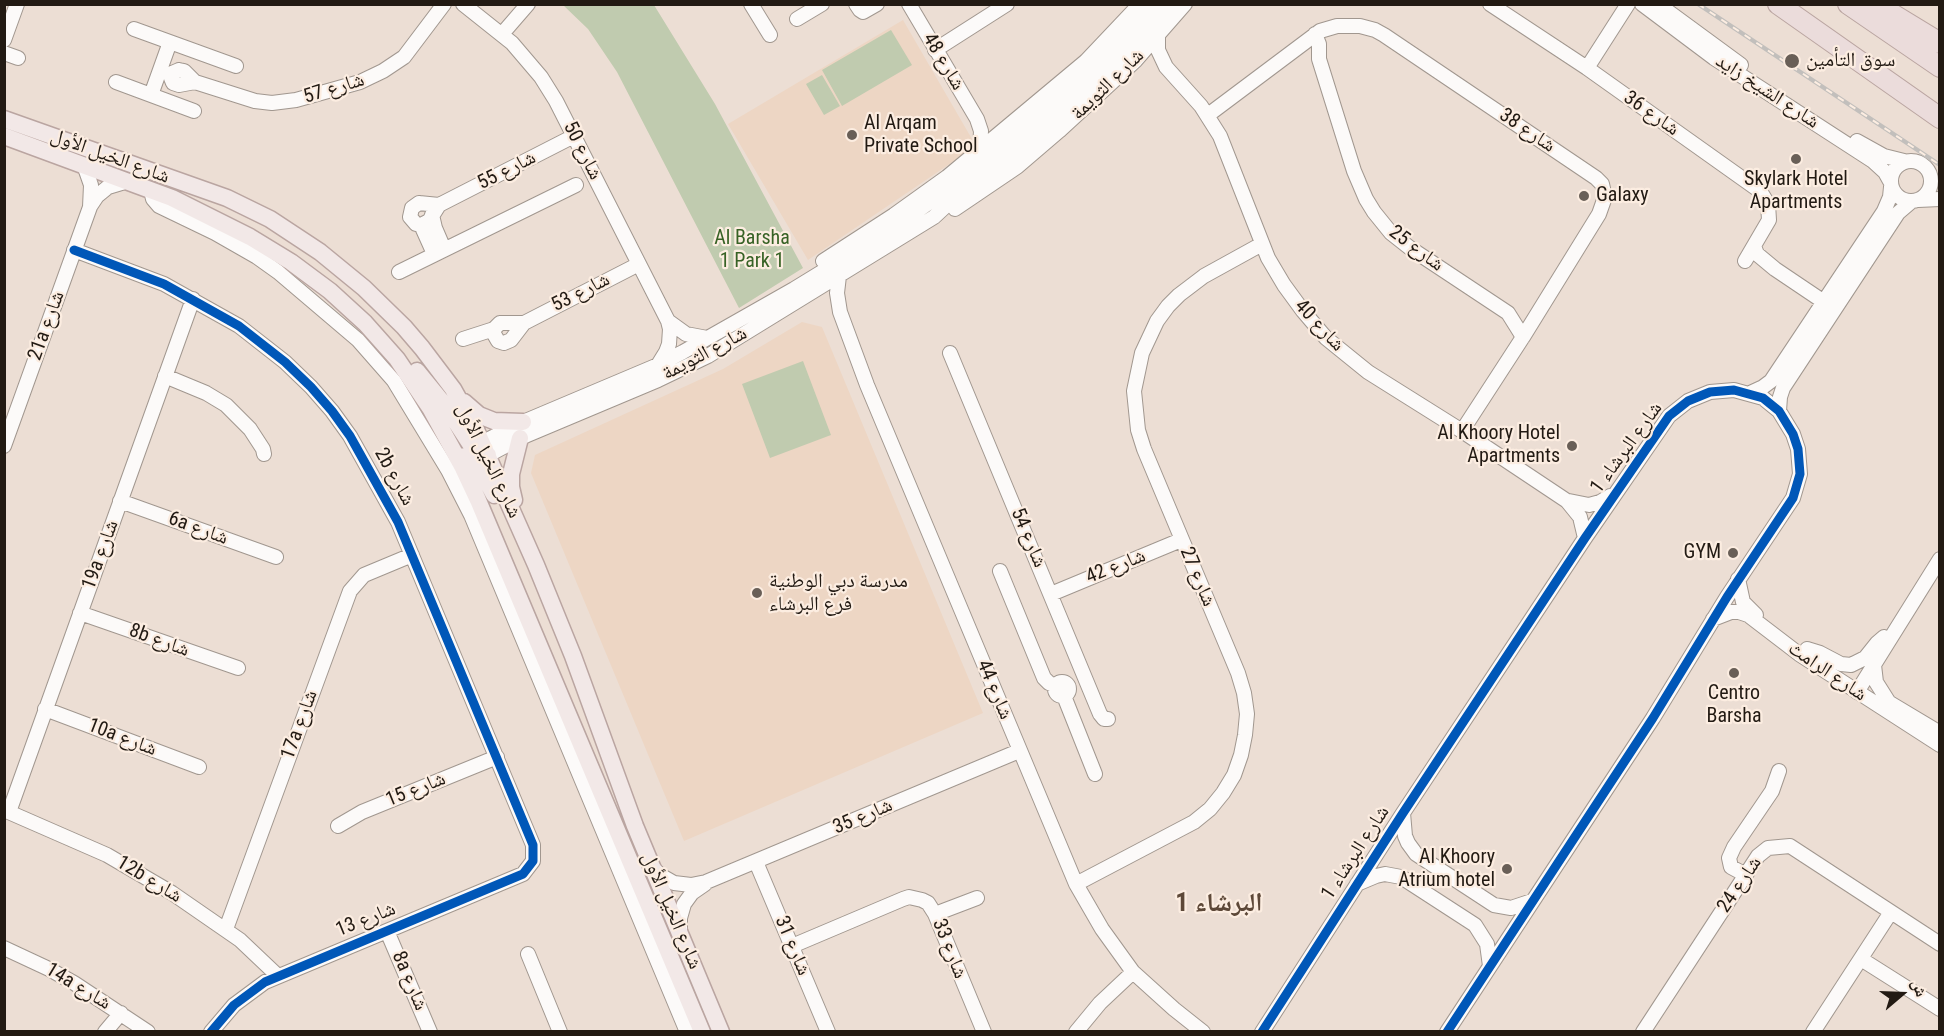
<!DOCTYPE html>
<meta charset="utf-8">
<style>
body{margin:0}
#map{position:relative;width:1944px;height:1036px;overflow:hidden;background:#ecded4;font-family:"Roboto Condensed","Noto Naskh Arabic",sans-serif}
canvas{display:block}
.frame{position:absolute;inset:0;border:6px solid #221a13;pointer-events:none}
.north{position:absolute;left:1872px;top:964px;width:60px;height:60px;-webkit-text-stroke:4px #fcede1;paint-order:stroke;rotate:71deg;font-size:16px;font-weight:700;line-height:24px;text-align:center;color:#221a13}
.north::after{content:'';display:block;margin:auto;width:21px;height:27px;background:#221a13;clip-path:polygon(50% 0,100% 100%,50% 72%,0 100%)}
</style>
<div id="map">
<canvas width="1944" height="1036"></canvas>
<div class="frame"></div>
<div class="north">ش</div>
</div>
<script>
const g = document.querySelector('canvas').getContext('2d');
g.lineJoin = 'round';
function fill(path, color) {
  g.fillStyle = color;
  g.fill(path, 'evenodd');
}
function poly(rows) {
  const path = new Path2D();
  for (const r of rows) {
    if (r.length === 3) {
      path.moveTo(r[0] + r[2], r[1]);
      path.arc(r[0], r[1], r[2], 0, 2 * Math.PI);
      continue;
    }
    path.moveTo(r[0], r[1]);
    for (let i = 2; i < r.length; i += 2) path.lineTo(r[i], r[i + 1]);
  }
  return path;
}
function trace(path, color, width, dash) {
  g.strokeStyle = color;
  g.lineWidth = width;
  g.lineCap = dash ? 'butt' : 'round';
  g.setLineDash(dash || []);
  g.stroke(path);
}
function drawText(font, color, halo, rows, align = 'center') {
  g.font = font + ' "Roboto Condensed","Noto Naskh Arabic",sans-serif';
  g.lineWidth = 4.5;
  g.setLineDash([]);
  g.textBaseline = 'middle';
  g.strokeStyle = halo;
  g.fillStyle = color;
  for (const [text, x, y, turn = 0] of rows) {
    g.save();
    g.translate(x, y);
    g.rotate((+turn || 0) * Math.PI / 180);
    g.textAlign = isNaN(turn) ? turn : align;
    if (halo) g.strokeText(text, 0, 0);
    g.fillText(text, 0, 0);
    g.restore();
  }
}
const built = poly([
 [903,20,976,146,808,260,728,124],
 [802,322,822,327,983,713,684,841,531,473,535,455,723,369]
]);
const green = poly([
 [563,5,654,5,715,104,803,268,739,308,617,72,588,29],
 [891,30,912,65,842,106,822,70],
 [822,75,840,106,824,115,806,84],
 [803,361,831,435,770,458,742,384]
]);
const minor = poly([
 [463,4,512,43,541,77,556,101,668,321,670,329,669,344,666,352,658,365],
 [751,4,770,35],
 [856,4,860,10,863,12,877,4],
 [909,4,977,119,981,131,980,149],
 [1490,4,1587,68,1760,191,1768,204,1769,220,1745,261],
 [1642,4,1714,58,1873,161,1885,172,1890,181],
 [1658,4,1741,65],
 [797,19,822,4],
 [134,29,236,66],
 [502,34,528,4],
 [1315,34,1319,44,1319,59,1354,171,1366,199,1374,212,1391,233,1410,248,1508,313,1523,337],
 [1158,36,1158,50,1166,67,1201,106,1220,136,1268,258,1284,285,1303,311,1326,338,1368,372,1462,431,1567,501,1580,517,1585,538],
 [4,40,17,4],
 [935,50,1007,4],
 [4,53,18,58],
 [1587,68,1628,4],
 [179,70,184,71,195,82,179,85,173,83,171,78,172,73,179,70],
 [116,82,194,111],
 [195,82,255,101,272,103,296,100,360,82,383,71,404,57,444,4],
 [151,95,170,42],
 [1208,115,1320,31,1337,26,1360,26,1375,30,1384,35,1596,178,1602,184,1605,197,1599,214,1523,337,1462,431],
 [1857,141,1884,156,1904,161],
 [1911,181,20],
 [151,190,153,199,159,206,215,233,257,257,278,272,358,340,394,381,448,470,471,515,687,1032],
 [1918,200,1940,199],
 [419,203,439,205,429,221,421,225,416,224,410,217,412,208,419,203],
 [91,205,97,196,108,187,128,181],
 [439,205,574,136],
 [955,209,1017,167,1059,131,1136,60,1185,4],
 [432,215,435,228,444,249],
 [421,225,434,254],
 [1754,246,1757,254,1775,269,1824,302],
 [74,250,164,284,239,326,285,362,311,387,332,411,350,436,398,522,533,845,533,861,523,874,265,982,234,1005,211,1032],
 [823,261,894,215,947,177,1086,61,1140,4],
 [399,272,576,185],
 [839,276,837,293,840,312,867,385,1076,884,1102,929,1133,972,1174,1009,1203,1032],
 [668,321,686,334,707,338],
 [500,323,524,323,511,340,504,343,498,341,494,334,494,329,500,323],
 [524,323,639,264],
 [463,339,494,329],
 [950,353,1100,714,1104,719,1108,719],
 [165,376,206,393,226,405,250,429,263,449,264,454],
 [1750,393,1763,387,1771,381,1884,211,1890,197,1891,187],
 [1779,411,1780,397,1783,388,1898,213,1912,201],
 [4,446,90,207,91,185,84,165],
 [473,447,523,422,658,365,683,352,794,289,892,229,944,192,1045,113,1085,76,1155,4],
 [481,459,520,438,658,380,708,356,934,217,948,204,1053,121,1095,83,1172,4],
 [120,501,276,557],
 [1569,501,1589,505,1600,502,1610,496],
 [1000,571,1044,678,1049,683,1056,686],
 [1738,579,1743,602,1756,615],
 [1051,594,1181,540],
 [80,613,238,668],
 [1713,619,1731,612,1739,612,1748,615,1799,654,1940,745],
 [1807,649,1820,653,1841,664,1851,665,1865,658,1877,643,1884,637],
 [1874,665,1876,682,1888,701],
 [1062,689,7],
 [1857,692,1940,559],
 [1064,696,1095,774],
 [1885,700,1940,733],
 [45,709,199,767],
 [4,810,107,855,172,893,240,940,278,976],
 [9,812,193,299],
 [1403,813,1405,836,1408,843,1416,854,1494,905,1511,908,1532,901],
 [338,826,362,812,497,757],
 [756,862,828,1032],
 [652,867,660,875,674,883,691,885,706,882,1019,751],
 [1746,875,1731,867,1729,858,1734,847,1772,791,1779,771],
 [1076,884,1194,822,1210,809,1223,793,1234,775,1241,755,1245,735,1247,714,1244,693,1238,673,1144,449,1138,430,1134,391,1142,353,1157,321,1168,306,1179,295,1204,276,1262,244],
 [1357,884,1376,876,1385,874,1401,877,1475,925,1487,944,1490,966],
 [935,914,977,898],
 [226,929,350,591,364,575,412,555],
 [387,931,430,1032],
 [680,933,680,918,684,904,692,893,705,884],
 [792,946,903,899,909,897,922,900,928,903,935,914,984,1032],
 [4,948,49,969,74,983,148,1032],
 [528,954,560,1032],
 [1861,959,1940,1009],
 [105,1032,121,1013],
 [1076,1032,1100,1003,1133,972],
 [1262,1032,1403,813,1585,538,1669,416,1688,401,1710,392,1734,390,1763,398,1779,411,1793,434,1798,449,1800,474,1793,498,1727,597,1653,718,1447,1032],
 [1643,1032,1758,856,1768,848,1790,846,1940,944],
 [1813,1032,1891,912]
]);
const major = poly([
 [4,119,227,198,270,219,320,252,364,288,404,327,422,348,453,389,477,432,536,565,573,656,635,826,721,1032],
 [4,136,172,198,250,237,291,262,330,291,365,323,397,359,430,408,463,468,478,500,702,1032],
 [417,371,444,404,474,450,480,454,488,455],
 [464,402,479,415,494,421,523,422],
 [457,456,467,457,477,464,494,495],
 [514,500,511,487,511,474,520,438]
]);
const highway = poly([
 [1778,4,1940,118],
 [1848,4,1940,67],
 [1876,4,1940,43]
]);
const rail = poly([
 [1698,4,1940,165]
]);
const cycleway = poly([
 [74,250,164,284,239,326,285,362,311,387,332,411,350,436,398,522,533,845,533,861,523,874,265,982,234,1005,211,1032],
 [1262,1032,1403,813,1585,538,1669,416,1688,401,1710,392,1734,390,1763,398,1779,411,1793,434,1798,449,1800,474,1793,498,1727,597,1653,718,1447,1032]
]);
const markers = [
 [1792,61,8,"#695f57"],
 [852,135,6,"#695f57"],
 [1796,159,6,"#695f57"],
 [1584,196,6,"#695f57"],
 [1572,446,6,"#695f57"],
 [1733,553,6,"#695f57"],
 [757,593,6,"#695f57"],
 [1734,673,6,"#695f57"],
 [1507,869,6,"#695f57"]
];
const poiNames = [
 ["سوق التأمين",1806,61],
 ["Al Arqam",864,124],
 ["Private School",864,147],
 ["Skylark Hotel",1796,180,"center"],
 ["Apartments",1796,203,"center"],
 ["Galaxy",1596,196],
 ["Al Khoory Hotel",1560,434,"right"],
 ["Apartments",1560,457,"right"],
 ["GYM",1721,553,"right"],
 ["مدرسة دبي الوطنية",769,582],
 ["فرع البرشاء",769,605],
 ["Centro",1734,694,"center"],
 ["Barsha",1734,717,"center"],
 ["Al Khoory",1495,858,"right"],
 ["Atrium hotel",1495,881,"right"]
];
const streetNames = [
 ["شارع 48",943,62,59],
 ["شارع الثويمة",1108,85,-44],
 ["شارع 57",334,89,-17],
 ["شارع الشيخ زايد",1767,92,33],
 ["شارع 36",1651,114,35],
 ["شارع 38",1527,131,34],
 ["شارع 50",582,151,63],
 ["شارع الخيل الأول",110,157,20],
 ["شارع 55",507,171,-27],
 ["شارع 25",1416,249,37],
 ["شارع 53",581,293,-27],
 ["21a شارع",47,326,-70],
 ["شارع 40",1319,326,47],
 ["شارع الثويمة",705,354,-28],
 ["شارع البرشاء 1",1627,448,-54],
 ["شارع الخيل الأول",488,461,64],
 ["2b شارع",394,477,61],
 ["6a شارع",198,529,20],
 ["شارع 54",1028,538,67],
 ["19a شارع",101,555,-70],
 ["شارع 42",1116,567,-22],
 ["شارع 27",1197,577,67],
 ["8b شارع",159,641,20],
 ["شارع الرامث",1827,672,34],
 ["شارع 44",994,690,67],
 ["17a شارع",300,725,-70],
 ["10a شارع",122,738,21],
 ["شارع 15",416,790,-22],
 ["شارع 35",863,817,-23],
 ["شارع البرشاء 1",1356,853,-57],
 ["12b شارع",149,880,31],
 ["شارع 24",1740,885,-56],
 ["شارع الخيل الأول",671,911,67],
 ["شارع 13",366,920,-22],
 ["شارع 31",792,946,67],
 ["شارع 33",949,949,68],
 ["8a شارع",409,981,67],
 ["14a شارع",78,987,31]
];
const parkNames = [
 ["Al Barsha",752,239],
 ["1 Park 1",752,262]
];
const districtNames = [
 ["البرشاء 1",1219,904]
];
fill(built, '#edd6c4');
fill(green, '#c0cbaf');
trace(minor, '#a1978f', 16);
trace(major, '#baa5a1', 19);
trace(highway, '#baa5a1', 22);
trace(minor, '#fcfaf9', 14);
trace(major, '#f2e8e7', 16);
trace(highway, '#ebdcdb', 20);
trace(rail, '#c2bfbc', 4.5);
trace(rail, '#fcede1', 2, [7]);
trace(cycleway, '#0057b8', 9);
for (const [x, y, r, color] of markers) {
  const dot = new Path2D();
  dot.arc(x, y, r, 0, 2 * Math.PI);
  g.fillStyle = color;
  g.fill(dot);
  trace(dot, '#fcede1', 2);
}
drawText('20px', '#221a13', '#fcede1', poiNames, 'left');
drawText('20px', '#221a13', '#fcede1', streetNames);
drawText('20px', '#376225', '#fcede1', parkNames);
drawText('bold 26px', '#5d4838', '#fcede1', districtNames);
</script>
